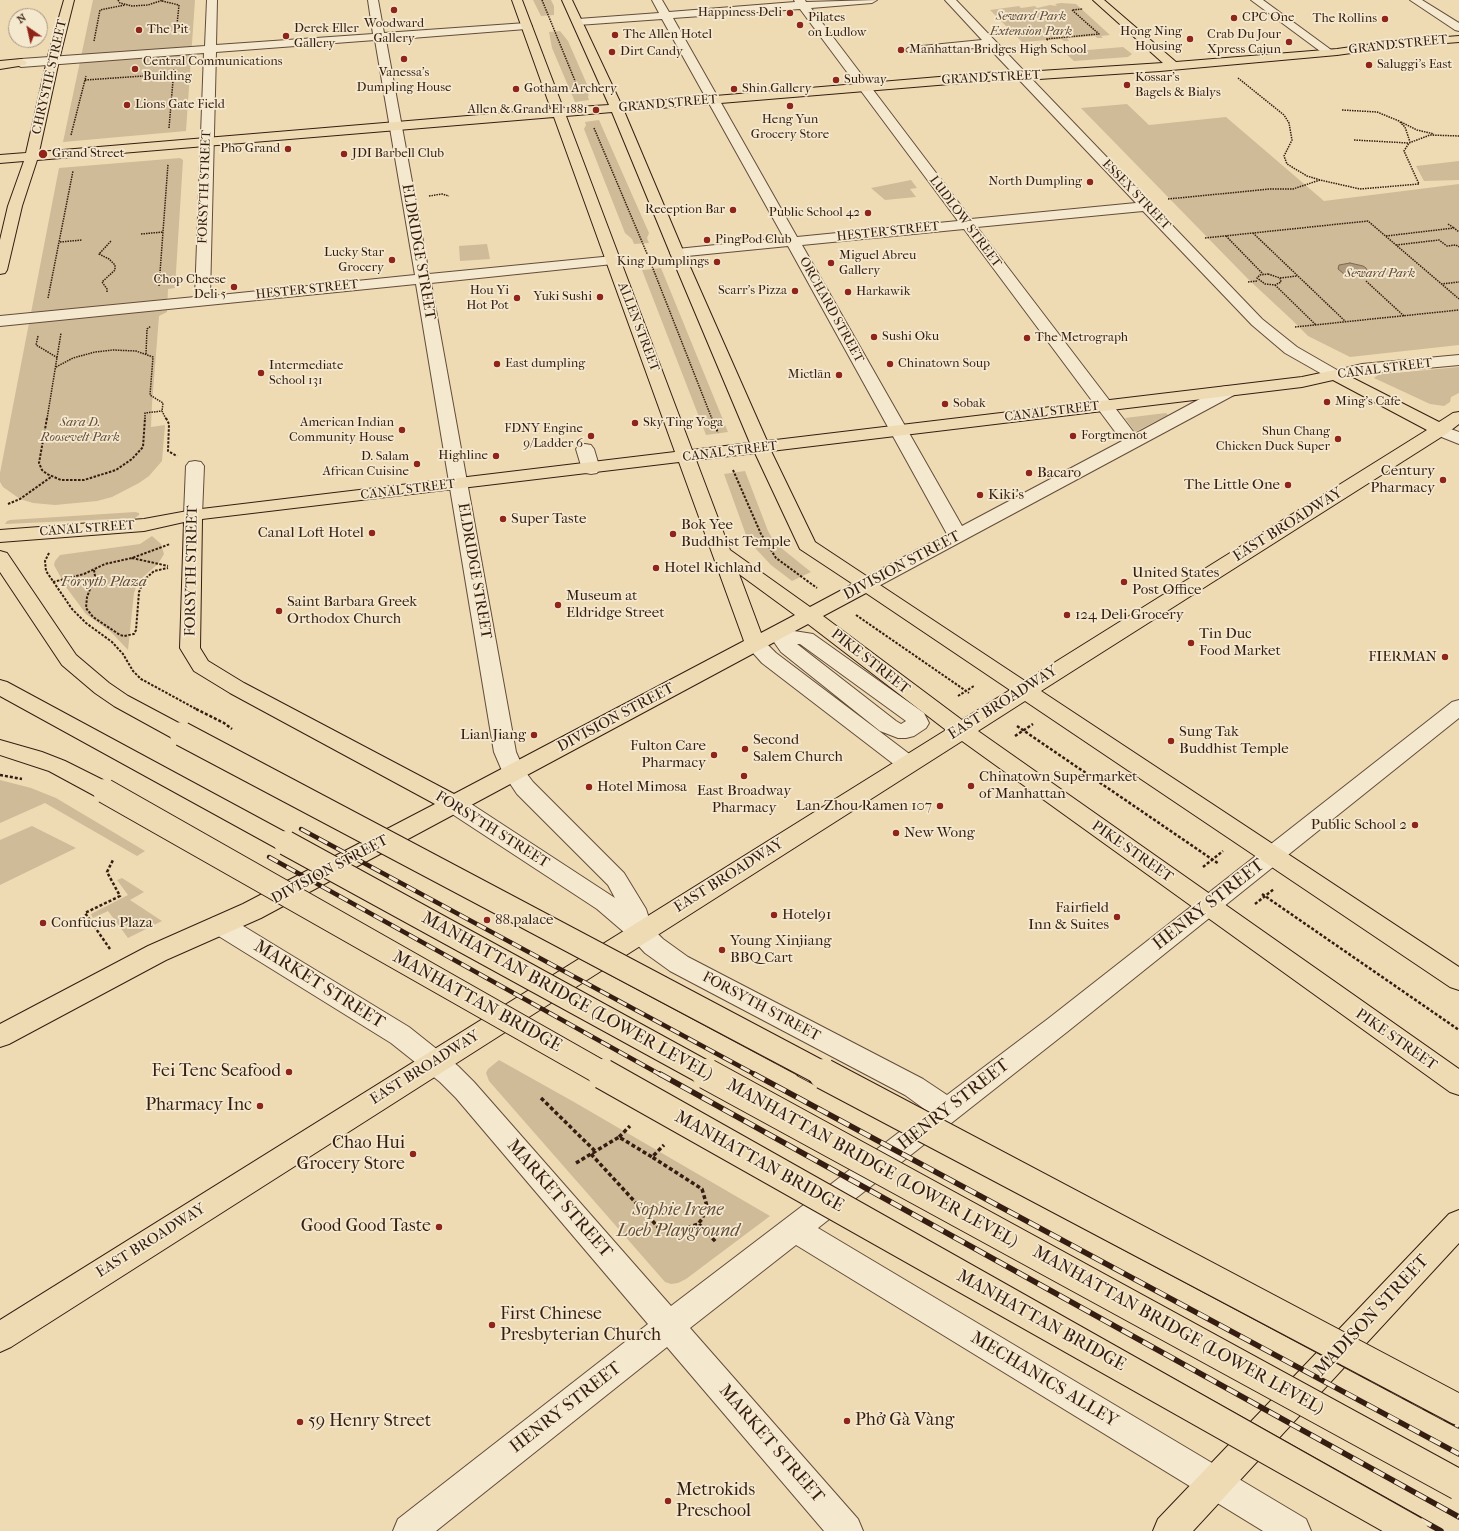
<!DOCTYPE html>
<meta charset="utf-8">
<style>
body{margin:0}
#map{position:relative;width:1459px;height:1531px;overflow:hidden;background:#eedbb4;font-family:"IM FELL French Canon",serif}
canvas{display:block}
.north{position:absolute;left:8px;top:8px;width:40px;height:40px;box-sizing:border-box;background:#f4e8ce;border:1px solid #a89782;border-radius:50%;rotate:326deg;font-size:11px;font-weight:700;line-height:16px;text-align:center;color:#361d11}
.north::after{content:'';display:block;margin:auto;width:14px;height:18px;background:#8f2418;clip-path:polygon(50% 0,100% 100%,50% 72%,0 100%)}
</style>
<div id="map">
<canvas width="1459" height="1531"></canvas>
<div class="north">N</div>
</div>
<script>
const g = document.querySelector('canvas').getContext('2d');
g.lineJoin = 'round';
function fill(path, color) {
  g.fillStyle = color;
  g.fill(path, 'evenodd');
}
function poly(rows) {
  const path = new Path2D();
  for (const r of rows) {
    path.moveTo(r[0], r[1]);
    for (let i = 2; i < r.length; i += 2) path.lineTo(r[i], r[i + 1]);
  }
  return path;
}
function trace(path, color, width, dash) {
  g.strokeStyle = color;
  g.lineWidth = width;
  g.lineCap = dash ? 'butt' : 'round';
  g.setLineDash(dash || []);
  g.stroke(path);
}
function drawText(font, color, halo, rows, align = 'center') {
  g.font = font + ' "IM FELL French Canon",serif';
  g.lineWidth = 3.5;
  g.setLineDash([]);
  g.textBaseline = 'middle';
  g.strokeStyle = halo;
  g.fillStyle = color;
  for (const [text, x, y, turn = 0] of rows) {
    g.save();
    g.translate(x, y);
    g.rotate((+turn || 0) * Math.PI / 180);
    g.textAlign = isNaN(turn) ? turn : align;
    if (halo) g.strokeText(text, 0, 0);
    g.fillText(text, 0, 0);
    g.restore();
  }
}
const green = poly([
 [93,0,195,0,186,131,63,142],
 [533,0,551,0,554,6,554,15,541,16],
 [1061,3,1076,4,1110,35,1101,36,1103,38,1097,38,1095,36,1067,38,1069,41,1064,41,1061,39,1022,42,990,10,1019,6,1021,8,1035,6,1037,8,1050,5,1057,6,1055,4],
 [560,31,568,41,589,89,589,93,588,97,589,100,575,102,552,48,549,32],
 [1123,47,1132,54,1128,57,1074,61,1064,52],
 [1127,104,1149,125,1226,117,1324,201,1459,184,1459,345,1350,357,1308,336,1292,320,1248,279,1081,108],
 [599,120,649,233,647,238,649,243,634,244,632,239,625,233,584,129,586,125,585,122],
 [180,158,183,160,175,288,168,289,167,312,159,316,152,404,151,427,165,425,162,461,149,476,139,483,112,497,97,501,55,505,33,503,20,499,3,487,0,482,0,473,59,168],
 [1459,161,1459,180,1424,181,1416,166],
 [911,180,917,188,910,189,916,197,885,200,871,188],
 [487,244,490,259,460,261,459,246],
 [661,268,728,432,706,435,642,270],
 [1459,367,1459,393,1451,397,1450,402,1444,406,1430,404,1374,378,1378,375,1384,374],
 [1166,413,1168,415,1135,432,1125,418],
 [745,471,768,531,773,540,780,547,811,572,792,581,771,565,756,549,750,541,746,535,724,474],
 [135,512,139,513,139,515,135,518,5,524,7,521,10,520],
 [152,536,161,544,164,554,158,564,144,576,137,585,134,593,128,650,111,632,86,614,66,587,54,565,55,561,60,555,140,544],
 [0,780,31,788,56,798,145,851,137,856,45,803,0,823],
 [32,826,76,848,0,885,0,840],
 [122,878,144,892,130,900,162,921,128,938,108,911,93,918,91,914,128,895,117,880],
 [499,1060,574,1102,770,1216,686,1279,678,1283,671,1284,665,1282,489,1081,486,1073,488,1069]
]);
const water = poly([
 [1350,263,1363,266,1366,268,1367,272,1362,275,1353,276,1344,274,1338,269,1339,265,1350,263]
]);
const pathFar3 = poly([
 [118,0,120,3,132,6,148,5,163,0],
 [542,0,580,93],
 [162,1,179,5,176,34],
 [1048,40,1046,39,1099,34,1072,10,1083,9],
 [94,41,100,10,125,5],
 [1238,78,1284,115,1289,123,1292,140,1284,156,1287,164,1307,176,1320,180],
 [85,80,173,74],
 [1342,110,1377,112,1399,121,1405,127,1410,142],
 [1401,122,1417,130,1434,134],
 [169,128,174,69],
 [594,128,648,256,712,419],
 [71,135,86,76],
 [1354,140,1408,143],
 [429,196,442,194,449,196],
 [1168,199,1270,189,1293,189,1320,180,1360,189,1419,184,1404,151,1409,143,1430,135,1459,136],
 [1448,224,1454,228],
 [1253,233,1346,322],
 [141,234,163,232],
 [1226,236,1263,274],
 [1386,236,1454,228,1459,232],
 [1205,238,1368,221,1459,299],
 [60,242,82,240],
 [1396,245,1439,240,1447,246,1456,245,1459,247],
 [1268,274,1280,278,1281,282,1275,285,1265,284,1257,278,1260,275,1268,274],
 [1280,278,1297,276],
 [1366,281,1404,316],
 [1248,282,1258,281],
 [1441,284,1459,282],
 [1275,285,1316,325],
 [159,286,168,164],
 [107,292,107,289,102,282,115,270,115,265,109,259,99,254,111,241],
 [48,298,73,171],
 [1295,327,1459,310],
 [38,336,36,345,58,358],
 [146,354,147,329,151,326],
 [56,367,73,358,95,352,113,350,136,351,153,357,150,395,163,403,162,411,166,419],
 [47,419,61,333],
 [145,419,145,413,162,411]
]);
const pathFar2 = poly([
 [47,418,39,463,42,470,47,474,61,480,84,480,116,470,132,459,143,447,145,418],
 [166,418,169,424,168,451,177,456],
 [712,418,718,433],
 [733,470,761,534,776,558,817,588],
 [8,504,20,499,51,477],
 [49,553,45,561,46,571,72,609,86,623,112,642,123,654,133,671,141,679,198,710],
 [132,558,168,566],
 [94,570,95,576,87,597,86,608,93,617,120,635,124,636,134,634,136,630,139,592,144,580,154,571,168,568],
 [53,582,84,574,105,564,132,558,170,544],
 [856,615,969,693],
 [958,696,974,686]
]);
const pathFar1 = poly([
 [196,709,224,723,232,729],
 [1017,726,1219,864],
 [1015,736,1033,724],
 [0,775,22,779],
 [1203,867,1223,851],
 [1262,894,1459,1030],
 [1255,904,1274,889],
 [110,949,85,913,120,896,107,872,113,860]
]);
const path = poly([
 [541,1098,596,1152],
 [619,1137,630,1126],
 [591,1154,659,1228,676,1232,698,1224,702,1219,707,1206,702,1189,652,1157],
 [576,1163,619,1137,652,1157,664,1145],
 [699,1224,716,1242]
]);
const minor = poly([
 [207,0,217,0,216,45,373,34,368,0,378,0,384,33,526,23,532,26,526,29,386,40,429,274,613,256,618,257,620,260,618,263,613,264,431,283,516,752,524,770,533,782,624,873,646,909,652,928,663,939,688,957,923,1079,947,1095,1049,1018,1452,702,1459,700,1459,718,1067,1032,818,1228,1306,1519,1311,1531,1263,1531,796,1245,690,1328,858,1519,863,1531,824,1531,667,1347,436,1531,393,1531,398,1519,648,1324,456,1098,440,1082,391,1043,212,932,209,925,212,918,221,916,230,918,409,1027,458,1066,474,1082,671,1306,927,1111,905,1095,670,971,645,953,632,939,597,909,446,810,443,804,446,798,454,796,462,798,615,898,608,885,517,794,503,773,494,752,416,284,0,326,0,316,195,297,204,53,21,67,17,65,15,63,17,61,21,59,205,46,207,0],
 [375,40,415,275,210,296,216,52,375,40],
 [652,0,662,0,669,12,795,2,794,0,805,0,806,2,877,0,872,3,811,8,971,219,1136,203,988,47,912,53,908,52,906,50,908,48,912,47,982,40,945,0,956,0,1262,319,1297,347,1337,370,1362,364,1459,355,1459,365,1362,374,1335,380,1329,378,1285,353,1252,325,1143,211,977,227,1135,434,1222,387,1228,386,1234,387,1236,391,1234,395,873,589,866,591,859,589,856,585,859,581,947,534,788,246,677,257,672,256,670,253,672,250,677,249,784,238,662,19,578,25,572,22,578,19,659,13,652,0],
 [800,9,958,221,797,237,673,18,800,9],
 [964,229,1122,441,962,526,802,245,964,229],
 [1251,0,1263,0,1334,52,1332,54,1328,55,1324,54,1251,0],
 [1410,0,1422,0,1459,23,1459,31,1455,30,1410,0],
 [1440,425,1459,432,1459,444,1434,434,1431,430,1434,426,1440,425],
 [585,444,591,445,594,449,600,469,597,473,591,474,585,473,582,469,576,449,579,445,585,444],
 [195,461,201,462,204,466,202,515,199,519,193,520,187,519,184,515,186,466,189,462,195,461],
 [794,631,813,634,924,713,929,723,926,728,914,736,906,738,898,738,880,731,781,652,774,642,777,637,794,631],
 [797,644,800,644,906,721,901,724,896,721,797,644],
 [755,638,762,639,776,653,916,759,919,764,916,769,908,772,900,769,762,663,745,644,748,639,755,638]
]);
const major = poly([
 [64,0,74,0,60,56,39,152,551,109,512,0,522,0,563,108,609,105,562,0,572,0,621,104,998,72,1024,72,1163,63,1093,0,1104,0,1176,62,1337,49,1395,41,1459,36,1459,42,1395,47,1337,55,1160,71,1024,80,998,80,624,111,687,260,767,441,1302,377,1335,370,1341,372,1439,422,1453,413,1459,412,1459,424,1446,434,1041,691,1459,967,1459,990,1450,987,1025,701,978,731,1459,1069,1459,1095,1450,1092,962,741,11,1347,0,1352,0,1320,946,730,808,624,261,918,166,960,9,1044,0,1047,0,1024,148,946,243,904,435,804,230,693,194,671,180,648,184,522,144,531,0,542,0,530,144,519,193,510,675,452,554,117,37,160,22,206,7,270,5,273,0,274,0,240,8,206,24,161,0,163,0,155,26,153,48,56,64,0],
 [612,112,673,260,750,443,692,450,566,116,612,112],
 [1333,380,1427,430,1025,681,815,542,771,451,1302,387,1333,380],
 [755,453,800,549,853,584,810,607,730,550,696,460,755,453],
 [679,462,744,641,454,794,244,683,208,661,200,648,202,519,679,462],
 [739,574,795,615,761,633,739,574],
 [866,593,1010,690,962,720,823,616,866,593],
 [21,59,25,61,27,63,25,65,0,69,0,61,21,59],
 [0,551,7,553,76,655,109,683,128,696,190,729,193,734,190,739,182,741,174,739,114,706,95,693,62,665,0,572,0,551],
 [0,680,7,682,294,837,298,843,294,849,286,851,278,849,0,696,0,680],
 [0,740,42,752,65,761,113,785,116,791,113,797,105,799,97,797,49,771,0,755,0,740],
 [1459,1210,1459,1243,1193,1531,1153,1531,1158,1519,1449,1214,1459,1210]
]);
const railFar1 = poly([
 [317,816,801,1075],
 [301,829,756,1075],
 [269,857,661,1075],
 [256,867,626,1075]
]);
const rail = poly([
 [625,1074,1441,1531],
 [660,1074,1459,1517],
 [754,1074,1459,1454],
 [799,1074,1459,1426]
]);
const majorBridgeFar1 = poly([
 [182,734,825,1075],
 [105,791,605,1075],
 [286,843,709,1075]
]);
const majorBridge = poly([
 [603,1074,1413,1531],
 [707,1074,1459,1485],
 [824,1074,1459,1410]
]);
const markers = [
 [394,10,4,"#8f2418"],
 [790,13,4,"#8f2418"],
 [1234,18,4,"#8f2418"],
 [1385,19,4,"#8f2418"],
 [800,25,4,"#8f2418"],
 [139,30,4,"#8f2418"],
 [615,35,4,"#8f2418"],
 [286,36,4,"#8f2418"],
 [1190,39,4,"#8f2418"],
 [1289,42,4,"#8f2418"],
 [901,50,4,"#8f2418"],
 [612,52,4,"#8f2418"],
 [404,59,4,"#8f2418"],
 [1369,65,4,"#8f2418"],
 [135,69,4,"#8f2418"],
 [836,80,4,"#8f2418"],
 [1127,85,4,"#8f2418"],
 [516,89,4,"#8f2418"],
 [734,89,4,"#8f2418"],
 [127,105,4,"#8f2418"],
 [790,106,4,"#8f2418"],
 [596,110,4,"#8f2418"],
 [288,149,4,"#8f2418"],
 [43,154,5,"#8f2418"],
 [344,154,4,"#8f2418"],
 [1090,182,4,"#8f2418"],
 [733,210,4,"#8f2418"],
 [868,213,4,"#8f2418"],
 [707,240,4,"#8f2418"],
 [392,260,4,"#8f2418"],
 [717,262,4,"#8f2418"],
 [831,263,4,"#8f2418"],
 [234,287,4,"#8f2418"],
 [795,291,4,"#8f2418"],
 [848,292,4,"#8f2418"],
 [600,297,4,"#8f2418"],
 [517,298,4,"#8f2418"],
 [874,337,4,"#8f2418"],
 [1027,338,4,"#8f2418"],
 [497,364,4,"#8f2418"],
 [890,364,4,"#8f2418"],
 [261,373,4,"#8f2418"],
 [839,375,4,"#8f2418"],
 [1327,402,4,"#8f2418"],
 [945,404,4,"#8f2418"],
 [635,423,4,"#8f2418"],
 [402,430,4,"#8f2418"],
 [591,436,4,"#8f2418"],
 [1073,436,4,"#8f2418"],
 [1338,439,4,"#8f2418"],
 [496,456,4,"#8f2418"],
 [417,464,4,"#8f2418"],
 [1029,473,4,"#8f2418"],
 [1443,480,4,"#8f2418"],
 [1288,485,4,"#8f2418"],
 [980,495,4,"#8f2418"],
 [503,519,4,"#8f2418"],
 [372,533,4,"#8f2418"],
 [673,534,4,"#8f2418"],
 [656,568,4,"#8f2418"],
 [1124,582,4,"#8f2418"],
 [558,605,4,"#8f2418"],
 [279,611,4,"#8f2418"],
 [1067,615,4,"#8f2418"],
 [1191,643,4,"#8f2418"],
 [1445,657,4,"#8f2418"],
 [534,735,4,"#8f2418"],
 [1171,741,4,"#8f2418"],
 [745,749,4,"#8f2418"],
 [714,755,4,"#8f2418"],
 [744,776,4,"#8f2418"],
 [971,786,4,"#8f2418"],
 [589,787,4,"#8f2418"],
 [940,806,4,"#8f2418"],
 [1415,825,4,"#8f2418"],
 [896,833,4,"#8f2418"],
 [774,915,4,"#8f2418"],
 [1117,917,4,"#8f2418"],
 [487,920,4,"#8f2418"],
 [43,923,4,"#8f2418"],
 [722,950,4,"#8f2418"],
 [289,1072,4,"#8f2418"],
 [260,1106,4,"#8f2418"],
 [413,1154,4,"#8f2418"],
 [439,1227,4,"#8f2418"],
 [492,1325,4,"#8f2418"],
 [847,1421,4,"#8f2418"],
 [300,1422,4,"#8f2418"],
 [668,1501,4,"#8f2418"]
];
const farPoinames = [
 ["Happiness Deli",782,13,"right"],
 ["Pilates",808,18],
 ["on Ludlow",808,33],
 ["CPC One",1242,18],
 ["The Rollins",1377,19,"right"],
 ["Woodward",394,24,"center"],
 ["Gallery",394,39,"center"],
 ["Derek Eller",294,29],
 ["Gallery",294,44],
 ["The Pit",147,30],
 ["Hong Ning",1182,32,"right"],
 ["Housing",1182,47,"right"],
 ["The Allen Hotel",623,35],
 ["Crab Du Jour",1281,35,"right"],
 ["Xpress Cajun",1281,50,"right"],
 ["Manhattan Bridges High School",909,50],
 ["Dirt Candy",620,52],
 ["Central Communications",143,62],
 ["Building",143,77],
 ["Saluggi's East",1377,65],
 ["Vanessa's",404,73,"center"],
 ["Dumpling House",404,88,"center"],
 ["Kossar's",1135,78],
 ["Bagels & Bialys",1135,93],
 ["Subway",844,80],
 ["Gotham Archery",524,89],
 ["Shin Gallery",742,89],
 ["Lions Gate Field",135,105],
 ["Allen & Grand El 1881",588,110,"right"],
 ["Heng Yun",790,120,"center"],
 ["Grocery Store",790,135,"center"],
 ["Pho Grand",280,149,"right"],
 ["Grand Street",52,154],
 ["JDI Barbell Club",352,154],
 ["North Dumpling",1082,182,"right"],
 ["Reception Bar",725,210,"right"],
 ["Public School 42",860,213,"right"],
 ["PingPod Club",715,240],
 ["Lucky Star",384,253,"right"],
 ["Grocery",384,268,"right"],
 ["Miguel Abreu",839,256],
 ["Gallery",839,271],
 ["King Dumplings",709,262,"right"],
 ["Chop Cheese",226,280,"right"],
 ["Deli 5",226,295,"right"],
 ["Hou Yi",509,291,"right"],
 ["Hot Pot",509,306,"right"],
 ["Scarr's Pizza",787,291,"right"],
 ["Harkawik",856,292],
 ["Yuki Sushi",592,297,"right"],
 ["Sushi Oku",882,337],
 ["The Metrograph",1035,338],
 ["East dumpling",505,364],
 ["Chinatown Soup",898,364],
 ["Intermediate",269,366],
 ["School 131",269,381],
 ["Mictlān",831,375,"right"],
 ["Ming's Cafe",1335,402],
 ["Sobak",953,404],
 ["American Indian",394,423,"right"],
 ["Community House",394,438,"right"],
 ["Sky Ting Yoga",643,423],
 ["FDNY Engine",583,429,"right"],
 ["9/Ladder 6",583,444,"right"],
 ["Shun Chang",1330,432,"right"],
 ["Chicken Duck Super",1330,447,"right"],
 ["Forgtmenot",1081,436],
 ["Highline",488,456,"right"],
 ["D. Salam",409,457,"right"],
 ["African Cuisine",409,472,"right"]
];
const farParknames = [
 ["Seward Park",1031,17],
 ["Extension Park",1031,32],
 ["Seward Park",1380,274],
 ["Sara D.",80,423],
 ["Roosevelt Park",80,438]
];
const farStreetnames = [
 ["GRAND STREET",1398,45,-6],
 ["CHRYSTIE STREET",50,77,-77],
 ["GRAND STREET",991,78,-3],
 ["GRAND STREET",668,104,-5],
 ["FORSYTH STREET",205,187,-88],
 ["ESSEX STREET",1136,195,46],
 ["LUDLOW STREET",965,222,53],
 ["HESTER STREET",888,232,-6],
 ["HESTER STREET",307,290,-6],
 ["ORCHARD STREET",831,310,61],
 ["ALLEN STREET",638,327,69],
 ["CANAL STREET",1385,369,-7],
 ["CANAL STREET",1052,412,-7],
 ["CANAL STREET",730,452,-7],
 ["CANAL STREET",408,490,-7],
 ["CANAL STREET",87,529,-4]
];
const streetNames = [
 ["ELDRIDGE STREET",418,252,80],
 ["EAST BROADWAY",1288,525,-32],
 ["DIVISION STREET",902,566,-28],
 ["FORSYTH STREET",192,571,-89],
 ["ELDRIDGE STREET",474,571,80],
 ["PIKE STREET",870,662,38],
 ["EAST BROADWAY",1003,703,-32],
 ["DIVISION STREET",616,718,-28],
 ["FORSYTH STREET",492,830,32],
 ["PIKE STREET",1132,852,35],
 ["DIVISION STREET",330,870,-28],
 ["EAST BROADWAY",729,876,-32],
 ["FORSYTH STREET",761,1007,28],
 ["PIKE STREET",1396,1040,35],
 ["EAST BROADWAY",425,1068,-32],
 ["EAST BROADWAY",151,1241,-32]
];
const poiNames = [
 ["Century",1435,471,"right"],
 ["Pharmacy",1435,488,"right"],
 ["Bacaro",1037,473],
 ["The Little One",1280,485,"right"],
 ["Kiki's",988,495],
 ["Super Taste",511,519],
 ["Bok Yee",681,525],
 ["Buddhist Temple",681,542],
 ["Canal Loft Hotel",364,533,"right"],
 ["Hotel Richland",664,568],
 ["United States",1132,573],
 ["Post Office",1132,590],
 ["Museum at",566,596],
 ["Eldridge Street",566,613],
 ["Saint Barbara Greek",287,602],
 ["Orthodox Church",287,619],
 ["124 Deli Grocery",1075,615],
 ["Tin Duc",1199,634],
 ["Food Market",1199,651],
 ["FIERMAN",1437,657,"right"],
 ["Sung Tak",1179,732],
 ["Buddhist Temple",1179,749],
 ["Lian Jiang",526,735,"right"],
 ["Second",753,740],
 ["Salem Church",753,757],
 ["Fulton Care",706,746,"right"],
 ["Pharmacy",706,763,"right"],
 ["Chinatown Supermarket",979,777],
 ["of Manhattan",979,794],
 ["Hotel Mimosa",597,787],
 ["East Broadway",744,791,"center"],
 ["Pharmacy",744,808,"center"],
 ["Lan Zhou Ramen 107",932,806,"right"],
 ["Public School 2",1407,825,"right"],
 ["New Wong",904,833],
 ["Fairfield",1109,908,"right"],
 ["Inn & Suites",1109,925,"right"],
 ["Hotel91",782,915],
 ["88 palace",495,920],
 ["Confucius Plaza",51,923],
 ["Young Xinjiang",730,941],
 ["BBQ Cart",730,958]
];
const parkNames = [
 ["Forsyth Plaza",104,582]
];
const nearStreetnames = [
 ["HENRY STREET",1209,905,-38],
 ["MARKET STREET",319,985,32],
 ["MANHATTAN BRIDGE (LOWER LEVEL)",567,997,29],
 ["MANHATTAN BRIDGE",477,1002,29],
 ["HENRY STREET",954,1105,-38],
 ["MANHATTAN BRIDGE",759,1162,29],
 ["MANHATTAN BRIDGE (LOWER LEVEL)",872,1164,29],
 ["MARKET STREET",559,1199,49],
 ["MADISON STREET",1372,1316,-47],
 ["MANHATTAN BRIDGE",1041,1321,29],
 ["MANHATTAN BRIDGE (LOWER LEVEL)",1178,1331,29],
 ["MECHANICS ALLEY",1044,1380,31],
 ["HENRY STREET",566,1408,-38],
 ["MARKET STREET",771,1444,49]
];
const nearPoinames = [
 ["Fei Tenc Seafood",281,1072],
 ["Pharmacy Inc",252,1106],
 ["Chao Hui",405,1144],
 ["Grocery Store",405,1165],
 ["Good Good Taste",431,1227],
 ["First Chinese",500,1315,"left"],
 ["Presbyterian Church",500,1336,"left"],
 ["Phở Gà Vàng",855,1421,"left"],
 ["59 Henry Street",308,1422,"left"],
 ["Metrokids",676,1491,"left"],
 ["Preschool",676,1512,"left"]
];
const nearParknames = [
 ["Sophie Irene",678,1211],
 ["Loeb Playground",678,1232]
];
fill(green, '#cfbb98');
fill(water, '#af9a7d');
trace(water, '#7f6852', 1);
trace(minor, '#644c3a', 2);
trace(major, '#361d11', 2);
trace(pathFar3, '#361d11', 1.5, [1.5, 1]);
trace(pathFar2, '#361d11', 2, [2.5, 1.5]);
trace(pathFar1, '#361d11', 2.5, [3, 2]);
trace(path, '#361d11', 3.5, [4, 2.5]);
fill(minor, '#f4e8ce');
fill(major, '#eedbb4');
trace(railFar1, '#361d11', 4.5);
trace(rail, '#361d11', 5.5);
trace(railFar1, '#f4e8ce', 3, [10]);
trace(rail, '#f4e8ce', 4, [12]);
trace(majorBridgeFar1, '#361d11', 26, []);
trace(majorBridge, '#361d11', 32, []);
trace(majorBridgeFar1, '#eedbb4', 24);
trace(majorBridge, '#eedbb4', 30);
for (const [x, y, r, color] of markers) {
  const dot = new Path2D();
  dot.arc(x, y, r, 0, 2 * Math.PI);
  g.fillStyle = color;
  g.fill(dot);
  trace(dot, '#f4e8ce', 1.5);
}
drawText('13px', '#361d11', '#f4e8ce', farPoinames, 'left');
drawText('italic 13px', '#644c3a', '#f4e8ce', farParknames);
drawText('13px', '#361d11', '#f4e8ce', farStreetnames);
drawText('15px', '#361d11', '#f4e8ce', streetNames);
drawText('15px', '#361d11', '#f4e8ce', poiNames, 'left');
drawText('italic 15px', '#644c3a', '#f4e8ce', parkNames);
drawText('18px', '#361d11', '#f4e8ce', nearStreetnames);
drawText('18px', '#361d11', '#f4e8ce', nearPoinames, 'right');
drawText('italic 18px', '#644c3a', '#f4e8ce', nearParknames);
</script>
